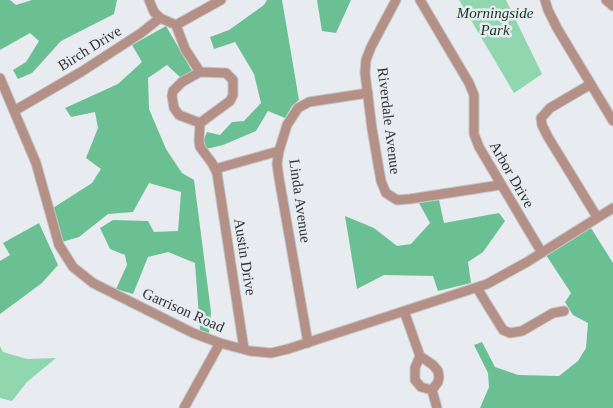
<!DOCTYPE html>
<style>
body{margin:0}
canvas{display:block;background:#e8ebf0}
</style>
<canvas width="613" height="408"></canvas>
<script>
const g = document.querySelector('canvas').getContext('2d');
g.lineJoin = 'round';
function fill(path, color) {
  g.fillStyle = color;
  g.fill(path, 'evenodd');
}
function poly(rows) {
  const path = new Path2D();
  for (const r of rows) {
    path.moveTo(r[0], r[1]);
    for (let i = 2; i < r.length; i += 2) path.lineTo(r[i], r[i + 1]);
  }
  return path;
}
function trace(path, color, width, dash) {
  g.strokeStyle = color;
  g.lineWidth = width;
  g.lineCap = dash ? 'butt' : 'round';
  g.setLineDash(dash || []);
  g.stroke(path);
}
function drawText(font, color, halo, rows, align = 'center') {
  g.font = font + ' Georgia,serif';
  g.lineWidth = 5;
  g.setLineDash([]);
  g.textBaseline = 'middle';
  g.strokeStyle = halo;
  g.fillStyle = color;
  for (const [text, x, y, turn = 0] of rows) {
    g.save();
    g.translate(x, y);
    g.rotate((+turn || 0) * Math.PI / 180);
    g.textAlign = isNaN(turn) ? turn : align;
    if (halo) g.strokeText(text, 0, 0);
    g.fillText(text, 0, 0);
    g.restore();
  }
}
const green = poly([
 [459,0,506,0,542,74,514,93],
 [0,346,3,352,27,359,56,358,27,382,12,401,0,398]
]);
const forest = poly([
 [0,0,10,0,16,5,32,0,117,0,114,14,61,41,32,73,18,79,13,70,26,62,39,41,30,33,0,50],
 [267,0,282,0,299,100,292,106,285,118,268,111,256,131,223,145,206,149,203,141,207,132,220,135,232,122,244,121,261,103,254,74,235,42,214,49,210,37,229,30,264,5],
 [317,0,351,0,336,33,322,31],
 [166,26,192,71,181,78,167,65,148,78,149,109,166,149,182,173,194,180,211,312,209,333,200,330,195,263,168,252,148,257,133,294,116,289,127,265,125,255,110,249,100,228,113,220,148,221,154,232,178,231,181,192,149,183,133,212,108,214,79,237,62,242,53,208,92,183,101,169,86,158,98,128,95,112,71,117,65,108,118,84,142,62,132,45],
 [439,200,444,223,499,213,505,221,483,252,468,262,471,283,438,291,433,276,384,275,357,289,345,216,374,228,397,246,411,244,430,223,419,203],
 [39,223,58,265,42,283,0,314,0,261,10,255,3,243],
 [591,228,613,263,613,408,480,408,489,387,488,373,474,345,482,342,495,367,518,375,559,376,578,361,586,348,588,323,573,315,565,302,571,293,546,255]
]);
const minor = poly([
 [149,0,154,12,160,18,176,25],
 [396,0,371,47,366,60,365,73,372,129,381,181,386,193,397,200,410,199,500,185],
 [420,0,469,83,474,95,474,134,479,147,542,253],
 [545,0,548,10,557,28,613,121],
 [606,0,613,6],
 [176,25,185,49,200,72],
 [176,25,221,0],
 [0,78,36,163,59,245,73,267,93,283,193,333,220,343,250,351,271,353,288,349,487,284,527,262,613,208],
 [591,84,550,108,541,118,542,125,548,137,597,217],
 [14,111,81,72,141,33,160,18],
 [200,123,179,115,174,108,172,96,173,91,182,82,200,72,226,73,233,80,233,95,230,101,200,123,199,141,200,147,212,163,217,173,244,349],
 [215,169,279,151],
 [477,288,503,330,510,333,522,331,553,313,564,311],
 [404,311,420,356,433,365,438,371,439,377,438,382,432,390],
 [308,343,279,178,277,164,279,151,287,125,298,108,309,102,368,93],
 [420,356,415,368,415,380,421,387,432,390],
 [432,390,437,408],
 [184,408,220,343]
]);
const parkNames = [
 ["Morningside",495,14],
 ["Park",495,31]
];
const streetNames = [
 ["Birch Drive",90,49,-32],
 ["Riverdale Avenue",388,121,83],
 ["Arbor Drive",511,175,60],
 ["Linda Avenue",299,201,82],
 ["Austin Drive",244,257,81],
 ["Garrison Road",183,311,24]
];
fill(green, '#90d7af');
fill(forest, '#6bc093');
trace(minor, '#c3c6ca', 11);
trace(minor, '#b59086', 9);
drawText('italic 15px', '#103623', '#e8ebf0', parkNames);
drawText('15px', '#313234', '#e8ebf0', streetNames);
</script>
